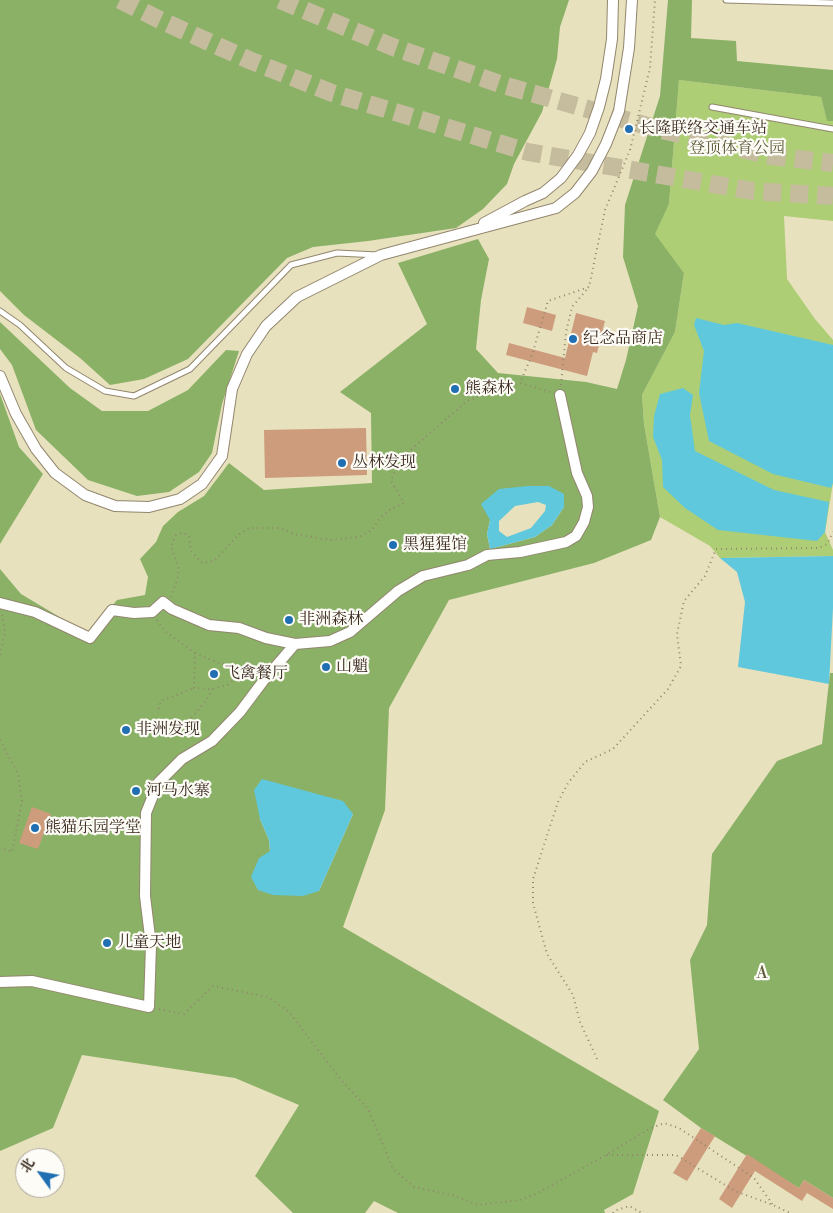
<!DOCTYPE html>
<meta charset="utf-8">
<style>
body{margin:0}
#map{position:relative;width:833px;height:1213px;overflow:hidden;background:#e8e1be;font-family:"Libre Bodoni","Noto Serif SC",serif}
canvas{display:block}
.north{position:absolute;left:15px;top:1148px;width:50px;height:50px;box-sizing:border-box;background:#fdfcf7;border:1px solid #afa8a0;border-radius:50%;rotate:302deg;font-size:14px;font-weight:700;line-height:20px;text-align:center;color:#3b2a1e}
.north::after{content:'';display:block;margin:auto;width:18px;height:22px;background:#1f6fb2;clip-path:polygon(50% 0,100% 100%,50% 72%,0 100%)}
</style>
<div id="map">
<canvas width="833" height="1213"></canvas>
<div class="north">北</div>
</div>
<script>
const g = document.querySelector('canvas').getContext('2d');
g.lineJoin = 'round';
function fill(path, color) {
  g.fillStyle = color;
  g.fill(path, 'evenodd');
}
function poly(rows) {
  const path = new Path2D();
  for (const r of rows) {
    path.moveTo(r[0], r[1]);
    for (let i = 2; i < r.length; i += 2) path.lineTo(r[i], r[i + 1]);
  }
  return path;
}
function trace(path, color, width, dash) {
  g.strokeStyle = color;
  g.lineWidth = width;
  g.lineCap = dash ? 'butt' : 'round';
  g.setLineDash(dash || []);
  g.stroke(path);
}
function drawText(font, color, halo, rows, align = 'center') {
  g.font = font + ' "Libre Bodoni","Noto Serif SC",serif';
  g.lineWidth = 4.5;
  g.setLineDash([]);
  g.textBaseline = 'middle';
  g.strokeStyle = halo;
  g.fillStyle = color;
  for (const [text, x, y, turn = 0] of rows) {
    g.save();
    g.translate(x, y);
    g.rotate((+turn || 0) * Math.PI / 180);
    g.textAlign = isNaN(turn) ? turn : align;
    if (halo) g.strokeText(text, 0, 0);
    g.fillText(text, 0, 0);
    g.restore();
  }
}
const green = poly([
 [679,80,821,97,827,120,833,121,833,221,784,216,787,279,815,319,833,340,833,483,825,532,833,550,833,556,720,558,710,546,660,517,644,424,642,395,675,332,684,273,654,234,669,204]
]);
const forest = poly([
 [0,0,569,0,560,27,557,59,542,112,514,164,507,184,483,209,456,228,368,241,313,247,287,258,188,359,144,379,110,385,80,358,24,315,0,291],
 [668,0,692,0,691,38,736,41,737,61,833,70,833,121,827,121,821,97,679,80,669,204,655,234,684,273,675,332,642,395,644,424,660,517,651,540,594,563,449,600,389,708,385,810,343,927,659,1111,633,1194,604,1210,605,1213,398,1213,374,1201,365,1213,293,1213,255,1176,299,1105,235,1078,82,1055,53,1128,0,1151,0,569,21,594,88,634,117,600,145,595,148,577,140,559,156,542,163,526,178,512,204,496,229,463,264,490,372,483,371,413,340,392,427,324,398,263,478,239,489,259,481,300,476,349,498,373,586,382,617,389,626,360,638,306,623,257,625,205,660,96],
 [528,486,564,507,552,525,535,537,490,549,487,534,490,520],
 [353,814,319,891,270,852,269,840,260,819],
 [0,322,70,388,102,411,148,411,188,390,226,350,239,351,222,404,212,453,199,472,169,492,137,496,88,480,36,430,12,365,0,349],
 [0,394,19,447,43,474,0,544],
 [830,673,833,673,833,1198,804,1180,799,1188,701,1128,663,1100,699,1049,690,960,707,925,712,854,777,761,822,744]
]);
const water = poly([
 [696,318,724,325,737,323,833,345,833,483,831,488,773,474,709,441,699,393,704,351,694,325],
 [683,388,693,395,690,415,695,451,774,490,829,502,825,532,817,541,718,530,685,508,663,487,662,460,653,437,654,416,660,394],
 [528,486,549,486,564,494,564,507,552,525,535,537,490,549,487,534,490,520,481,504,499,489],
 [538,502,546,505,545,511,531,528,507,537,499,531,499,521,515,506],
 [833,556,833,608,829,684,738,667,745,602,737,572,720,558],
 [262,779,343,801,353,814,319,891,303,896,273,895,258,890,251,877,259,858,270,851,269,840,260,819,254,790]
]);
const building = poly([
 [527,307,556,315,552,331,523,323],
 [576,313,605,321,597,353,593,352,587,376,506,355,509,343,565,358],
 [366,428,367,475,265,478,264,430],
 [32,807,51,814,38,849,19,843],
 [701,1128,715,1136,687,1181,673,1173],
 [747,1154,799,1188,804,1180,833,1198,833,1209,807,1193,802,1201,755,1171,732,1208,719,1199]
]);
const highwayTunnel = poly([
 [120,0,160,20,249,60,332,93,528,152,753,191,833,196],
 [280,0,393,47,503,85,658,129,771,156,833,163]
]);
const path = poly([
 [561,385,566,332,572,307,589,287],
 [550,392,520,383,532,355,548,301,589,287,605,210,630,150,650,68,655,0],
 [171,597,177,580,179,570,171,546,176,535,183,533,189,536,191,551,202,563,214,561,238,535,249,528,280,528,293,534,330,540,359,537,372,530,380,518,389,510,404,503,391,481,397,465,407,453,467,401,519,383],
 [157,620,165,631,195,653,194,688,212,689,230,684,241,669,250,672,253,680],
 [195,653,219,663,241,669],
 [0,655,5,632,2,613],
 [159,709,161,701,194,688],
 [172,733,183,727,206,701,212,689],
 [0,740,18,774,22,801,12,852,0,848],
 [159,1009,184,1014,213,986,268,997,289,1012,341,1080,368,1109,393,1169,414,1187,456,1196,478,1205,520,1200,536,1194,606,1155,649,1129,664,1123,679,1128,754,1178,773,1205],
 [597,1059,580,1022,573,995,547,954,533,903,533,879,558,802,568,783,585,762,613,749,668,689,681,666,677,634,684,601,705,576,716,549,819,548,827,544,833,532],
 [607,1155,676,1155,735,1191,773,1205,790,1213],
 [613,1213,614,1211,629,1206,642,1213]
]);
const lane = poly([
 [726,0,833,3],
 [712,107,833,129],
 [0,311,20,325,66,368,105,391,134,396,190,369,291,265,337,253,378,255]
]);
const street = poly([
 [484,223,525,201,543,193,561,178,578,155,590,133,599,107,606,79,612,39,613,0],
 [0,376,16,414,36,449,55,473,85,495,115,506,149,507,180,499,202,484,222,456,232,389,247,354,266,326,297,297,381,255,556,208,575,193,592,171,606,144,619,111,629,48,632,0],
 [0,603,35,612,90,638,112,610,134,613,152,612,163,602,172,609,209,625,239,628,266,638,295,644,330,641,350,632,398,591,423,576,468,565,487,555,520,552,566,542,576,536,584,522,588,507,587,496,577,473,560,395],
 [0,982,32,981,149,1007,151,945,145,896,146,813,158,783,182,759,212,741,240,712,264,680,295,644]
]);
const markers = [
 [629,129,5,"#1f6fb2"],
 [573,339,5,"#1f6fb2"],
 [455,389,5,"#1f6fb2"],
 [342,463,5,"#1f6fb2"],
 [393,545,5,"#1f6fb2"],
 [289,620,5,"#1f6fb2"],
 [326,667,5,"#1f6fb2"],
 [214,674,5,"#1f6fb2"],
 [126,730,5,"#1f6fb2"],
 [136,791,5,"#1f6fb2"],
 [35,828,5,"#1f6fb2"],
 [107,943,5,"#1f6fb2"]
];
const poiNames = [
 ["长隆联络交通车站",639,129],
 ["纪念品商店",583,339],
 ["熊森林",465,389],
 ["丛林发现",352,463],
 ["黑猩猩馆",403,545],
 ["非洲森林",299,620],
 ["山魈",336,667],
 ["飞禽餐厅",224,674],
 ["非洲发现",136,730],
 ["河马水寨",146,791],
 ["熊猫乐园学堂",45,828],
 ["儿童天地",117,943]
];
const parkNames = [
 ["登顶体育公园",737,149],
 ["A",762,974]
];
fill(green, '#adce75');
fill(forest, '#8ab166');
fill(water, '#60c8dc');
fill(building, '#cd9c7c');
trace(highwayTunnel, '#c5bc9e', 18, [18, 9]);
trace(lane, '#92866e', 7);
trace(street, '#92866e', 12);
trace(path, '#92866e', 2, [1, 4]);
trace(lane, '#fff', 5);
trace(street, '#fff', 10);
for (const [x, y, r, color] of markers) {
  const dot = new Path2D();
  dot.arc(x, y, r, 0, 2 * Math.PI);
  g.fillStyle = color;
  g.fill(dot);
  trace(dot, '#fdfcf7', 2);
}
drawText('16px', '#3b2a1e', '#fdfcf7', poiNames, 'left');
drawText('16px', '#5d5b38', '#fdfcf7', parkNames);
</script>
